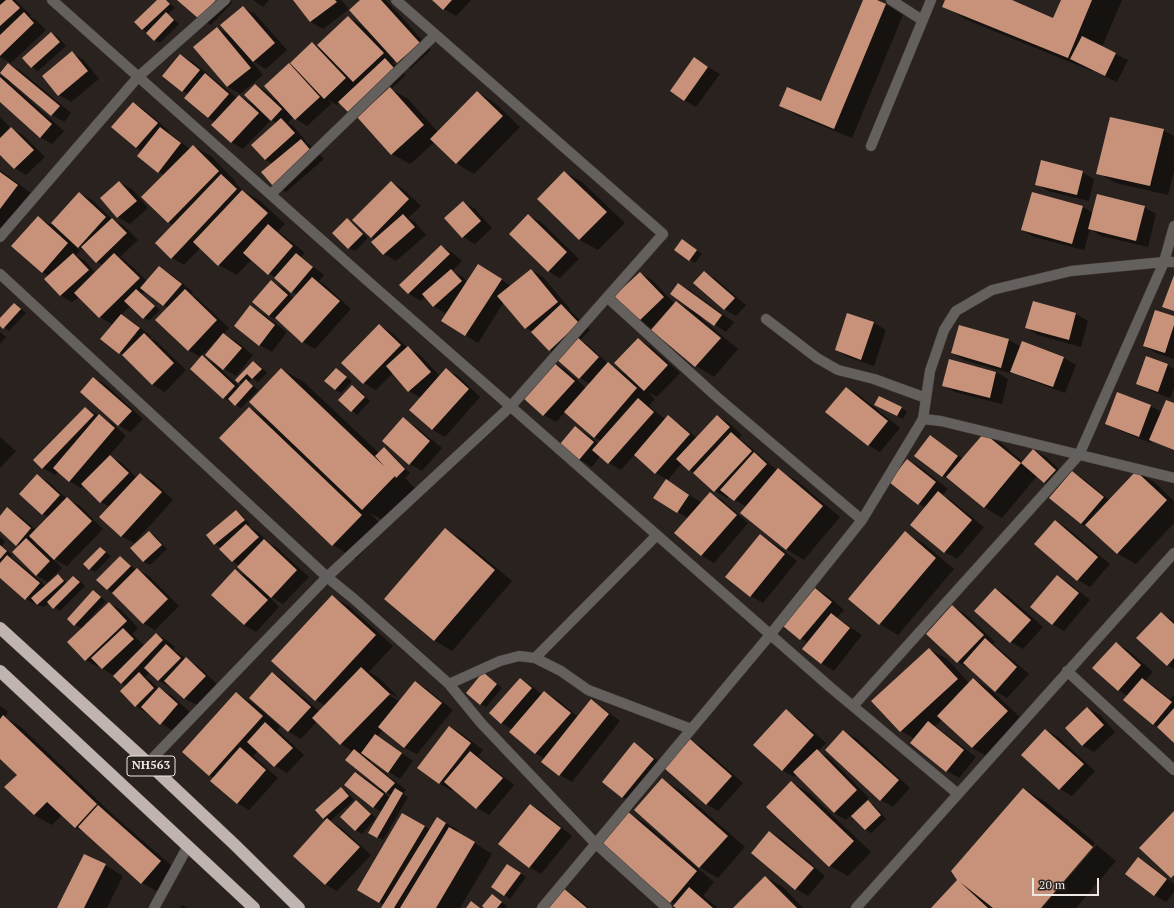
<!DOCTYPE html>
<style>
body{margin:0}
#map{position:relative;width:1174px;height:908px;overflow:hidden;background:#2a221e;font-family:"PT Serif",serif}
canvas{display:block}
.scale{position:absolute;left:1032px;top:878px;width:67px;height:18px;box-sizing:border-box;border:2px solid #eee8e5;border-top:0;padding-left:5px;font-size:12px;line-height:14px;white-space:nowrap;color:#eee8e5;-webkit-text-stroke:3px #2a221e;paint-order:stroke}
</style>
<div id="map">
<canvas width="1174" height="908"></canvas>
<div class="scale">20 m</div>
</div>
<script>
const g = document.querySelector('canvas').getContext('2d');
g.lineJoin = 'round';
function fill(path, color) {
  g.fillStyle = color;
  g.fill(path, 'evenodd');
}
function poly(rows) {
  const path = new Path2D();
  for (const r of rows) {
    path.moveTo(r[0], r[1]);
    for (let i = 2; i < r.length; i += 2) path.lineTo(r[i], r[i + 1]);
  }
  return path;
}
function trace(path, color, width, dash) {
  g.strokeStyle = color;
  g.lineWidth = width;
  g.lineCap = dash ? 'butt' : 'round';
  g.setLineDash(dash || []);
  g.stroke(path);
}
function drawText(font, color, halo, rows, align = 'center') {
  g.font = font + ' "PT Serif",serif';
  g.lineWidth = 4;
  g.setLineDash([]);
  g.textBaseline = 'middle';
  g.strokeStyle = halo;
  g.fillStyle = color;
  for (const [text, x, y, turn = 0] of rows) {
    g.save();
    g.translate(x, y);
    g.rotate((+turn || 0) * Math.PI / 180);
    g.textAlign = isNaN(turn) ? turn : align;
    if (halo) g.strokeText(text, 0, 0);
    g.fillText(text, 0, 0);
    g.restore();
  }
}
const shadow = poly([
 [0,0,15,0,31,15,30,17,36,20,46,30,11,63,0,57],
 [159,0,167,0,175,8,168,14,179,24,160,43,154,40,136,22],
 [180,0,229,0,232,3,211,25,199,18],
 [253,0,269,0,263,7],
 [294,0,341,0,349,9,323,29,311,22],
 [361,0,386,0,431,50,410,69,396,60,392,63,397,66,406,75,391,89,408,99,438,132,477,92,495,103,520,127,474,174,456,163,435,142,410,164,392,154,360,118,348,112,340,102,337,105,328,100,331,104,307,126,293,117,288,123,293,126,306,141,305,142,313,147,324,159,286,192,273,185,273,164,266,160,253,145,277,123,271,120,243,149,231,142,215,122,208,118,188,94,183,91,181,55,193,62,237,98,239,96,253,104,255,85,267,92,275,100,289,64,296,68,312,43,322,49,348,17,360,24,365,29,367,28],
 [434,0,471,0,456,16,444,9],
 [864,0,874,0,885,4,903,15,852,138,798,116,780,105,821,102],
 [946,0,1011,0,1053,20,1062,0,1122,0,1102,47,1128,60,1117,82,1092,70,1092,71,967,20,944,6],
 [243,8,255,14,287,50,266,69,251,60,263,75,240,94,228,87,194,47,217,28,230,35],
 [51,33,57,36,66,46,38,71,32,67,23,58],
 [72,53,84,60,99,79,71,102,59,95],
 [695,59,720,74,696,107,684,100],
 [9,64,21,71,71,113,64,122,52,115,11,81,10,83,64,131,52,144,40,137,0,101,0,75,7,79],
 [133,103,145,110,169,131,168,132,190,149,193,146,211,156,236,182,235,183,245,192,260,201,285,224,278,231,305,253,301,257,324,275,319,281,325,285,351,309,315,349,303,342,281,322,269,316,254,301,272,282,284,289,294,298,297,295,252,259,237,275,219,265,200,248,184,265,172,258,174,225,168,222,164,175,159,172,142,151,136,148],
 [0,117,12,129,23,135,45,157,26,175,14,168,0,154],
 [1163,130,1174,136,1174,171,1168,195,1116,183,1098,173],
 [0,170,35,196,0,239],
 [564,172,582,182,625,223,598,250,580,240,538,199],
 [1082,172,1094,179,1089,201,1048,191,1036,184],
 [119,182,132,189,148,208,130,224,118,217],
 [391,182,403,189,421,206,408,218,415,222,426,235,396,261,384,254,375,239,371,237],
 [80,193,92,200,112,219,124,226,138,240,120,257,126,261,147,281,159,267,171,274,193,292,191,294,197,298,229,328,223,334,236,341,253,355,236,376,224,369,216,341,201,356,215,364,240,387,243,385,236,380,254,362,259,365,267,373,258,382,252,378,249,382,258,390,241,408,224,398,202,358,188,350,168,308,146,291,142,294,160,310,149,321,144,318,130,306,121,315,133,322,151,336,150,338,156,341,186,370,165,392,153,385,125,356,102,339,113,325,100,317,79,297,72,302,60,295,49,276,42,272,38,217,51,225],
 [76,246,89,254,97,262,103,265,96,273,85,261,76,255,80,251],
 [463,202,475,209,492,228,475,244,463,237],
 [1082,206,1093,213,1144,207,1156,214,1148,247,1101,236,1090,229,1084,250,1034,237,1022,230],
 [529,216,541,222,579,259,560,278,548,271],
 [347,220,353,223,368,238,355,251,349,248,334,233],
 [688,244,702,254,695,263,690,260],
 [441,246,453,253,462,261,452,271,463,277,468,282,490,272,511,286,531,270,543,277,570,309,569,310,573,313,590,330,580,340,587,344,610,365,625,374,638,339,650,346,680,373,657,397,648,392,655,399,649,406,666,420,668,417,680,424,697,438,717,416,729,423,742,435,739,438,777,470,796,480,840,517,804,560,786,549,746,507,729,496,727,498,715,491,682,463,668,480,656,473,635,454,621,470,609,463,600,456,592,467,580,460,561,444,575,428,587,434,599,444,601,441,594,437,565,412,556,422,544,415,523,397,554,363,566,370,586,388,590,384,580,378,557,357,558,355,550,350,533,332,526,328,504,302,478,343,443,321,449,310,445,313,433,306,425,297,421,301,409,294,401,285],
 [704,272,716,279,746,305,736,316,724,309],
 [640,273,652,280,675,304,676,302,691,310,692,309,679,284,691,291,734,322,726,332,703,317,702,319,738,349,714,377,696,366,653,330,662,319,661,318,651,328,639,321],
 [1033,302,1076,314,1088,321,1081,347,1038,335,1026,328],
 [14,304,26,313,9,331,0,324,0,319],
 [250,306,262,313,287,332,272,352,260,345],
 [848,315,874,323,886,330,874,366,848,357,836,350],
 [1174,317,1174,359,1156,353,1144,346],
 [379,325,391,332,407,347,420,355,440,376,446,369,458,376,480,397,445,437,433,430,410,410,421,398,409,391,393,373,376,390,364,383,343,363],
 [960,326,1009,340,1021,347,1023,342,1064,358,1076,365,1065,393,1024,378,1014,372,1013,374,964,360,952,353],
 [0,332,6,337,0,344],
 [1147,358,1168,365,1174,369,1174,388,1170,398,1149,390,1137,383],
 [950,360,996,372,1008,379,1002,404,955,392,943,385],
 [282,369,305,383,379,453,384,449,390,452,410,473,405,478,417,490,386,522,370,513,385,529,356,559,333,545,250,408,264,417],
 [336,369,352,381,341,393,335,390],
 [94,378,106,385,143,419,130,432,118,425],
 [352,386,358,389,370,401,357,415,352,411,339,400],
 [847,388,859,395,900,428,880,452,868,445],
 [1174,404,1174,451,1152,440,1151,443,1118,430,1106,423,1150,406,1162,412],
 [85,408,112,423,126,436,109,456,122,463,137,478,141,474,153,481,173,500,134,543,121,536,110,507,101,502,84,485,81,488,69,481,59,471,55,475,43,468,35,460],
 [881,408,901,408,907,411,903,419],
 [403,419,415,426,442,448,422,471,410,464,383,441],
 [984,434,1002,444,1023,462,1034,451,1046,457,1068,477,1072,473,1084,479,1109,500,1136,472,1154,482,1174,501,1174,523,1136,564,1118,554,1091,529,1081,524,1051,498,1058,490,1045,483,1037,476,1002,518,984,507,955,483,943,476,916,456,930,437,963,459],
 [0,437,16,451,0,468],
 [908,460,920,467,948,489,943,495,951,500,984,527,957,559,945,552,911,525,926,508,919,504],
 [37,475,49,482,67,499,79,505,103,529,67,566,51,557,62,568,48,582,36,575,19,546,0,530,0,517,8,509,20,516,36,530,49,517,43,514],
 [37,542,42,548,35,544],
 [678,488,702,503,710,493,722,500,748,523,714,563,702,556,675,533,688,518,655,498],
 [237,511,242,515,250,524,247,526,258,532,270,544,276,547,309,577,283,604,268,595,279,607,256,632,244,625,236,571,251,579,240,566,232,561,221,548,215,544],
 [1055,521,1067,528,1110,564,1090,587,1078,580],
 [445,529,463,540,512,581,452,651,434,640],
 [149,532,154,535,167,549,150,565,144,562,131,548],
 [905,533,923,543,954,569,898,635,880,624,849,599],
 [760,535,772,542,797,561,763,603,751,596,726,577],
 [0,537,5,541,2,546,12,555,10,557,19,563,46,586,58,575,68,583,74,577,79,580,85,586,60,611,49,603,44,607,39,605,38,606,26,599,0,577],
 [100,548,111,556,95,572,89,569],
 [121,558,126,561,136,570,137,569,149,576,179,606,155,630,143,623,114,593,108,590,98,580],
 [1057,576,1069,583,1090,600,1064,631,1052,624],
 [816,589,828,596,844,610,837,618,862,635,834,671,822,664,803,649,808,643,784,626],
 [996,589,1008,596,1043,627,1023,649,1011,642,976,611],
 [93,592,106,601,85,624,86,625,109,603,121,610,138,628,132,634,145,646,156,634,168,641,175,647,173,649,186,659,198,666,217,684,197,705,185,699,172,687,171,687,159,681,150,672,145,677,151,681,158,688,171,695,190,712,173,731,136,706,126,686,121,683,115,676,103,669,99,665,98,667,86,660,82,629,68,619],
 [332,596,350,607,393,646,369,672,379,678,401,700,415,682,427,689,453,710,417,754,405,748,383,730,377,736,413,761,400,779,371,760,370,761,406,790,403,794,408,797,383,840,370,833,382,812,373,807,356,773,368,780,379,789,381,788,353,752,341,744,317,721,301,739,289,732,251,697,272,673,284,680,319,711,325,706,316,700],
 [386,691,401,699,401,702,385,693],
 [383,791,392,795,390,798,383,792],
 [953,607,965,614,995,642,993,644,1029,674,1007,698,995,691,970,668,970,669,958,662],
 [1161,613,1174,621,1174,669,1167,665],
 [1116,643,1128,650,1153,672,1145,681,1154,686,1170,699,1174,695,1174,741,1158,727,1153,724,1128,696,1118,690],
 [929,649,947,659,969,683,973,679,991,690,1025,722,990,758,972,748,943,719,935,726,976,757,959,778,947,771,912,743,915,739,901,731],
 [489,677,502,688,486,707,480,704],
 [520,679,532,686,542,695,545,692,557,699,578,717,591,701,603,708,620,721,572,782,560,775,542,762,545,759,535,753,512,729,501,723],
 [236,693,254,704,280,727,277,730,304,755,287,773,275,766,258,751,253,756,278,778,249,810,237,803,214,778,209,775],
 [0,706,8,711,5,717,21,727,114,816,179,872,160,893,142,883,87,834,75,827,62,815,52,825,34,815,18,775,0,758],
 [1088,708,1100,715,1115,732,1094,752,1082,745],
 [786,711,798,718,826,743,818,751,829,757,869,798,854,812,855,813,868,802,874,805,886,819,871,833,865,829,852,814,846,820,834,813,797,774,794,777,782,770],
 [450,727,462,734,483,750,478,756,514,785,489,815,477,808,453,788,452,791,440,784,418,768],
 [1046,730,1058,737,1095,771,1072,796,1060,789,1022,755],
 [844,732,856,738,910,788,893,807,881,800],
 [690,740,702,747,743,783,718,811,706,804,664,767,634,804,622,797,634,744,646,751,666,767],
 [662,780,680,790,745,847,718,878,699,867],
 [791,782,809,793,871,852,848,876,830,866],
 [341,788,347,792,354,800,330,821,340,827,371,855,337,891,325,884,327,820,323,818],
 [1024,789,1047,803,1095,843,1040,908,932,908,959,880],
 [356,801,362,805,376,818,362,834,356,830,342,817],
 [531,805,543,812,572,836,541,874,529,867],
 [626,812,644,822,714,882,703,896,718,908,677,908,675,904,671,902],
 [403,814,430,830,437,818,458,830,457,832,492,854,460,908,383,908,384,905,358,889],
 [770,832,782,839,825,876,808,896,796,889,752,852],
 [1097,845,1116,861,1076,908,1042,908],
 [1138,858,1150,865,1174,884,1174,892,1166,902,1154,895],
 [105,865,123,876,107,908,58,908],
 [513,869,526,877,510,899,493,887],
 [765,877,783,887,803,908,734,908],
 [562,888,574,895,589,908,545,908],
 [492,895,507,906,505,908,486,908],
 [182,905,187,908,180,908]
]);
const building = poly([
 [6,0,12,0,20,8,0,26,0,5],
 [157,0,166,0,170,4,142,30,134,22],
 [177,0,216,0,199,19],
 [293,0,335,0,337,2,310,22],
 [360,0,381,0,420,43,397,63,349,10],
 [432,0,452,0,443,10],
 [863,0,877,0,886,4,834,129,779,106,787,87,821,101],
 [945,0,1012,0,1053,18,1061,0,1092,0,1068,58,942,7],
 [243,6,275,43,253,62,220,25],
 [24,12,34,23,0,56,0,35],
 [166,12,174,20,154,41,146,33],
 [348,16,384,53,353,82,317,45],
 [217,27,251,68,227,87,193,47],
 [51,32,60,42,31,68,22,58],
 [1082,36,1116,53,1105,76,1070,59],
 [312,42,346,78,324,99,290,63],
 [72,51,88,71,58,96,42,76],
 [180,54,200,70,182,92,162,76],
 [694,57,708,67,684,101,670,91],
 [385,58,394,68,348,112,338,102],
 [8,63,60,106,51,116,0,73],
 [289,63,320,97,295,120,264,86],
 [205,73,229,94,208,118,184,98],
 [0,77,52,124,40,138,0,102],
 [255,84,282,109,271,121,244,95],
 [390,87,424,125,391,155,357,117],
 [477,91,503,116,456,164,430,139],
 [239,95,259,113,231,143,211,125],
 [133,102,158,123,136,148,111,127],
 [1110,117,1164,129,1150,186,1096,174],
 [281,118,295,133,265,160,251,145],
 [11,127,34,150,14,169,0,155,0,138],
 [160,127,181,143,158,173,137,156],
 [301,139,312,152,273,186,261,172],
 [193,145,219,171,168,223,141,197],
 [1041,160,1083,171,1077,195,1035,185],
 [564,171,607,212,579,240,537,199],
 [0,172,18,185,0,209],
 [221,174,237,189,171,259,155,243],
 [119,181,137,201,117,218,100,198],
 [391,181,409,199,371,238,352,220],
 [242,190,268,213,218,266,193,242],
 [79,192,106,217,78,248,51,223],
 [1032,192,1083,206,1072,244,1021,230],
 [1097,194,1145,206,1136,241,1088,229],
 [463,201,481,221,462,238,444,218],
 [403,214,415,227,383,255,371,242],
 [528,214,567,252,548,272,509,234],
 [38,216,68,243,42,273,11,246],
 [112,218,127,233,96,263,81,247],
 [347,218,363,234,348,249,332,233],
 [268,224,293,246,268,275,243,253],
 [682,239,697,250,689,261,674,250],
 [441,245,450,254,408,294,399,285],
 [73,253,89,270,60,296,44,279],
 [114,253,140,278,99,318,74,293],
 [296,253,313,267,291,293,274,278],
 [478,264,502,279,465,336,441,321],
 [159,266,182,284,163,306,140,288],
 [451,269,462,281,433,307,422,294],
 [531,269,558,302,525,329,497,296],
 [704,271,735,298,724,310,693,283],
 [640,272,664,297,638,322,614,296],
 [1174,275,1174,311,1162,307],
 [312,277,340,301,302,343,275,318],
 [271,280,288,295,269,316,252,302],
 [678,283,722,315,714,326,670,294],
 [136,289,155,306,143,319,124,301],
 [185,289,217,320,188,351,155,320],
 [676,301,721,338,695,367,651,330],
 [1033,301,1076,313,1069,340,1025,328],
 [14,303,21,309,3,329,0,326,0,318],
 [561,304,579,323,549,351,531,332],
 [250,305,275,325,259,346,234,326],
 [1155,310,1174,316,1174,325,1165,353,1143,346],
 [847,313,874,322,861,360,835,350],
 [121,314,140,328,119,354,100,339],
 [379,324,401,345,363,384,341,363],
 [959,325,1009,339,1001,368,951,353],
 [144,333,174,363,152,385,122,355],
 [223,333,242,348,223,370,205,355],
 [575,335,599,357,579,379,555,358],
 [638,338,668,365,644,391,614,363],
 [1022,341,1064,357,1053,387,1010,372],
 [408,346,431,372,408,392,386,366],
 [202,355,235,386,223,399,190,369],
 [1146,356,1168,364,1158,392,1136,384],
 [949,359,996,372,990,398,942,386],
 [253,361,262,369,252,379,247,374,238,383,235,380],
 [553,362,575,381,543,416,522,397],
 [608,362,637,388,594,438,564,412],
 [281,368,385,467,375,456,384,447,405,469,396,478,395,476,362,510,249,402],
 [336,368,347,377,335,390,324,381],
 [446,368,469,389,432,430,409,410],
 [93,377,132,411,118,426,80,392],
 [246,379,253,386,235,406,228,399],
 [352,385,365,397,351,412,338,400],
 [846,387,888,421,868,446,825,412],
 [1117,392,1151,405,1139,437,1105,424],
 [879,396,902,407,897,416,874,405],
 [638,398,654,412,608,464,592,450],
 [1166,400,1174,403,1174,450,1149,440],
 [85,407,94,415,42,469,33,460],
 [249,407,362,515,332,546,219,438],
 [99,414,115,428,69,482,53,468],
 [668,415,690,434,655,474,634,455],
 [717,415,730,427,689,471,676,459],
 [403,417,430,441,409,465,382,441],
 [575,426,594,442,579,460,560,444],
 [731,432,752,451,714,492,693,473],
 [984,433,1021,463,984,508,946,477],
 [930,435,958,456,942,477,914,456],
 [1033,449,1056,470,1044,483,1021,463],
 [754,452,767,464,734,501,720,490],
 [110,455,129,473,100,503,81,484],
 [907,459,936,482,918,505,889,482],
 [778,468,823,506,786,550,740,513],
 [1072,471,1104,497,1081,524,1049,498],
 [1136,471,1167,500,1117,554,1085,525],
 [140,473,162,492,121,537,99,517],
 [37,474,60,495,42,515,19,494],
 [666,479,689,495,677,513,653,498],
 [938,491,972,520,944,553,910,525],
 [710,492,737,515,701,556,674,533],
 [67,497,92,521,54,560,29,536],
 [7,507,31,528,16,546,0,531,0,516],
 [236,510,245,520,214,545,206,535],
 [1055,520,1098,557,1077,581,1034,544],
 [246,524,259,537,232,562,219,549],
 [445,528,495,570,434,641,384,599],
 [149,531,162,545,143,562,130,548],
 [905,531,936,558,879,625,848,599],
 [760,534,785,554,750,597,725,577],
 [26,538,50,561,36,576,12,552],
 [264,539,297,570,271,598,237,567],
 [0,545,7,551,0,559],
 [100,547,106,552,89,570,83,564],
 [7,555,40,583,25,600,0,578,0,563],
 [120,556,131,566,107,590,96,580],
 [137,568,168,599,143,624,112,593],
 [235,569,268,600,244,625,211,595],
 [58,574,64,581,37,605,31,598],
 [1057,575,1079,593,1052,625,1030,607],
 [73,576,80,582,53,609,47,602],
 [815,588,832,602,800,640,783,626],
 [995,588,1031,620,1010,643,974,611],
 [93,590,101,597,74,626,67,619],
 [332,595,376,635,315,701,271,661],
 [109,602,127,621,85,661,67,642],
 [952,605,984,635,957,663,926,634],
 [1161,612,1174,624,1174,658,1167,666,1136,638],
 [831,613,850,628,821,664,802,649],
 [123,628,134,639,102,669,91,658],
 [156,633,163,640,121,684,113,676],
 [985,638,1017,667,995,692,963,663],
 [1116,642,1141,665,1118,691,1092,668],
 [166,644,181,658,158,681,144,668],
 [929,648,958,679,900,732,871,701],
 [186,657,206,676,184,699,164,681],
 [361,667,390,694,340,745,312,718],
 [139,672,154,688,135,707,120,691],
 [272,672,311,707,288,732,249,698],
 [483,672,497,684,480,705,466,693],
 [520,678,532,688,501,724,489,713],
 [973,678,1008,711,972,748,937,716],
 [1142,678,1172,702,1153,725,1123,700],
 [415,681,442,703,404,748,378,727],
 [159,687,178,704,160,725,141,707],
 [544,691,571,713,535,754,509,732],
 [236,692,263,716,209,776,182,752],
 [591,699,609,714,559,776,541,762],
 [1087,707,1104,725,1082,746,1065,728],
 [1174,708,1174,743,1157,727],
 [786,709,814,735,782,771,753,745],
 [3,715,97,804,75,828,47,802,34,815,4,787,17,775,0,759,0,719],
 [928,721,964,750,946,772,910,743],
 [265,722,293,748,274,767,247,742],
 [449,726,471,743,439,784,417,768],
 [1045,729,1084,764,1059,790,1021,755],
 [843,730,899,780,880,801,825,750],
 [375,734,402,753,388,773,361,753],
 [690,739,732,776,706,805,664,768],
 [634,742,654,759,622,798,602,782],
 [240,747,266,770,237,804,210,781],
 [354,749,395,783,386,793,345,760],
 [817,749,857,790,834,813,793,772],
 [470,751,503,778,476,809,444,782],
 [355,772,384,794,373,808,344,785],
 [662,778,728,836,699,868,634,810],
 [791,781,854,841,829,867,766,807],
 [341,787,349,796,323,819,315,810],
 [395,788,403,793,377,838,368,833],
 [1023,788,1093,847,1041,908,993,908,960,882,988,908,931,908,957,880,951,871],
 [356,800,371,814,355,831,340,817],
 [868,800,881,815,865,830,851,816],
 [530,804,561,828,529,868,498,844],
 [98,805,161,861,141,884,78,827],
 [626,810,697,871,670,903,599,842],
 [1174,811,1174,875,1171,878,1139,848],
 [402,813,425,826,379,903,357,890],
 [437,817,446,823,394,908,381,908],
 [327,818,360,847,325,885,293,856],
 [449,827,475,842,436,908,400,908],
 [769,831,814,868,795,890,751,853],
 [84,854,106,864,84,908,57,908],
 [1138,857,1167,879,1154,896,1125,874],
 [507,864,521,873,504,896,491,887],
 [765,876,797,908,733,908],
 [562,887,587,908,543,908],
 [689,887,713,908,676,908,673,906],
 [492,894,502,902,497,908,484,908,482,906],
 [471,901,480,908,466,908]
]);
const minor = poly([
 [52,0,370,283,830,687,958,794],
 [891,0,922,20],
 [871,146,931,0],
 [271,194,435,35],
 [1174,226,1164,262,1174,262],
 [0,237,138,77,225,0],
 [0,274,327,577,354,599,449,684,481,723,595,843,667,908],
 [607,297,718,398,862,520],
 [766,319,817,358,838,370,874,379,926,398],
 [535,658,657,535],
 [1067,671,1174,770],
 [449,684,500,661,519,656,535,658,561,671,588,690,691,729],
 [853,706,1079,455,1164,262,1071,271,992,290,956,311,944,330,930,371,923,419],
 [148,763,327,577,511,406,663,234,396,0],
 [154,908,188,846],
 [542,908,770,635,862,520,923,419,941,421,1174,478],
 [856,908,1174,553]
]);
const highway = poly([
 [0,628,148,763,235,845,299,908],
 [0,671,254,908]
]);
const shields = [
 [151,766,48]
];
const shieldNames = [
 ["NH563",151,766]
];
fill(shadow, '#0007');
fill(building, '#c79279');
trace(minor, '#453e3a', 11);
trace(highway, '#453e3a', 13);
trace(minor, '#64605e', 10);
trace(highway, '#bfb4af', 12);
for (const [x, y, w] of shields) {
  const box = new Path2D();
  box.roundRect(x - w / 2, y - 10, w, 20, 3);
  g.fillStyle = '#2a221e';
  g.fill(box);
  trace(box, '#eee8e5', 1);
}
drawText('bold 12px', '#eee8e5', null, shieldNames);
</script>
